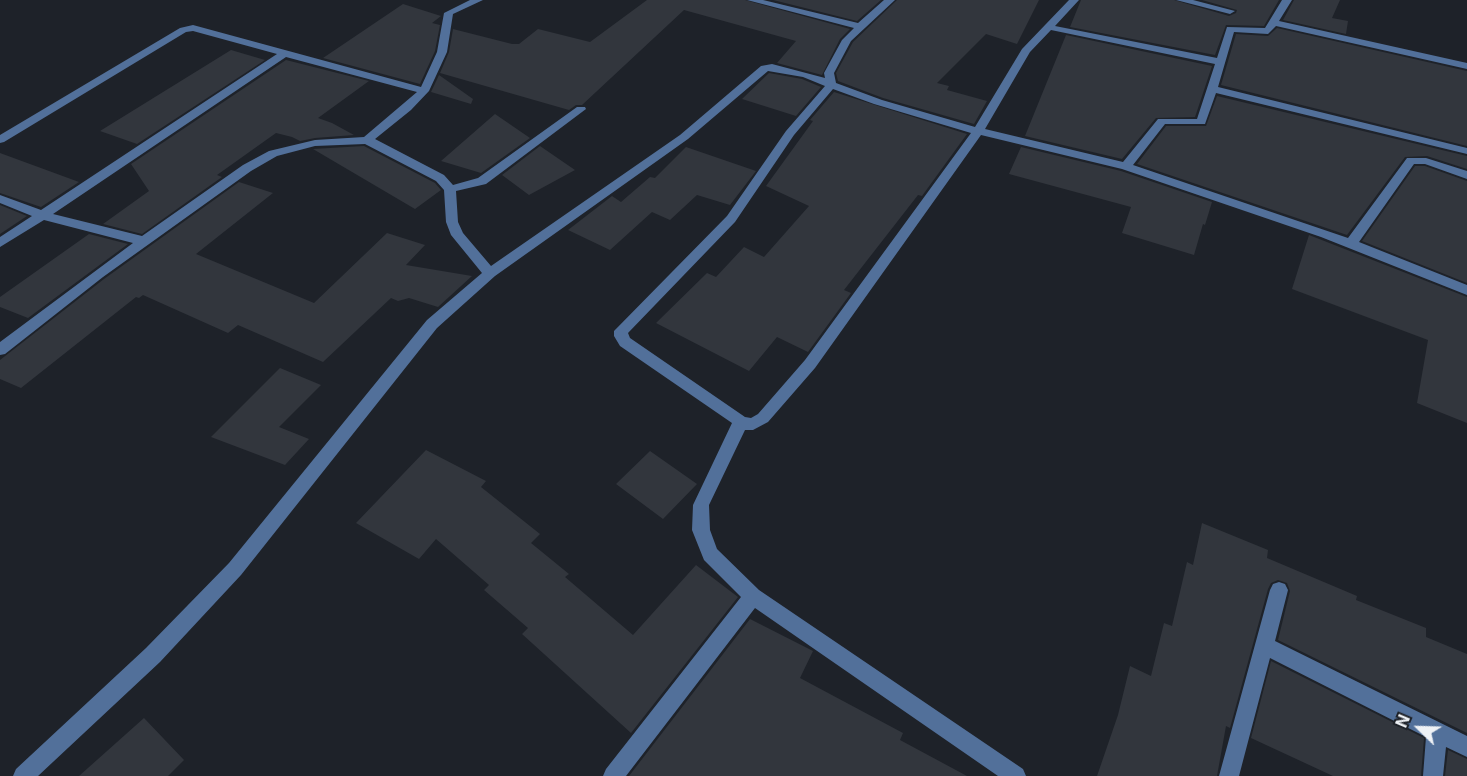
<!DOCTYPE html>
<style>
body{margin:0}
#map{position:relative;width:1467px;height:776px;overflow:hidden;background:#1e2229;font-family:Inter,sans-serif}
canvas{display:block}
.north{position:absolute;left:1389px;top:698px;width:60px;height:60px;-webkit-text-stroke:4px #1e2229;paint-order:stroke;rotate:293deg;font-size:16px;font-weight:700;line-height:24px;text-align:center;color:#eef1f5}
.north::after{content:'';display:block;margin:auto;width:21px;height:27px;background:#eef1f5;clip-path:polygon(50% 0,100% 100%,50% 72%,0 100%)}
</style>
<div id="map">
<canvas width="1467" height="776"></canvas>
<div class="north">N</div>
</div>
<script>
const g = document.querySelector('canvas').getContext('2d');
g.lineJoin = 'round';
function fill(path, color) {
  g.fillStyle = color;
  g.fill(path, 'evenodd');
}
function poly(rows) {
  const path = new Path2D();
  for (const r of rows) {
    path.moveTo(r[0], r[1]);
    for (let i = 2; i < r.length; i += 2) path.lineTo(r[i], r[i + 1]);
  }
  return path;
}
const building = poly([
 [647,0,745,0,850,29,840,39,822,75,777,63,796,41,684,10,582,105,576,105,569,110,440,73,449,52,453,29,512,44,519,44,538,29,590,42],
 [773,0,881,0,857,21],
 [897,0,1039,0,1017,44,986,34,937,83,949,86,947,90,987,101,974,124,883,98,838,81,836,73,853,42],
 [1081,0,1174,0,1229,16,1236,13,1237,10,1202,0,1279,0,1264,26,1226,25,1215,55,1070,27],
 [1294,0,1340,0,1332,18,1348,21,1346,34,1283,20],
 [403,4,441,16,432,23,440,25,435,51,420,84,323,58],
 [1277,28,1467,71,1467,146,1221,85,1236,34,1268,36],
 [1066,35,1212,66,1195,117,1156,118,1122,159,1025,136],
 [231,50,265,60,137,144,100,131],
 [286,60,369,81,318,118,332,123,354,135,315,138,300,141,292,137,276,133,217,175,222,177,142,234,103,224,149,191,131,164],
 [769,73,802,79,821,87,796,116,742,99],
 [439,75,473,99,471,104,431,92],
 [834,92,967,134,922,196,918,195,844,290,851,293,808,352,777,337,749,371,656,323,707,273,716,277,744,247,764,257,809,206,766,186,813,121,810,120],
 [1217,96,1467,156,1467,169,1427,156,1405,157,1347,235,1137,164,1166,126,1206,126],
 [495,114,530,138,481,173,441,161],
 [364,146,435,183,441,190,415,209,313,149],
 [540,146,575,170,529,195,502,175],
 [686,147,756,171,730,205,697,195,670,220,652,212,610,250,568,230,612,196,621,202,650,177,655,178],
 [1021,147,1121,171,1212,202,1205,225,1203,224,1194,255,1122,233,1131,207,1009,174],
 [0,153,79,182,41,207,0,193],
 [1415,166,1425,166,1467,181,1467,283,1362,241],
 [239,182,273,193,196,254,314,303,387,233,425,245,406,265,472,276,438,307,409,298,398,301,391,298,323,362,238,325,228,333,143,295,139,298,136,297,21,388,0,379,0,360,104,279],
 [0,205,27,216,0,234],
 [89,234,128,244,28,318,0,307,0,297],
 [1309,235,1467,297,1467,423,1417,403,1428,340,1292,289],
 [280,368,321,385,279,427,309,439,285,465,211,437],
 [426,450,486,481,481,487,540,534,531,543,569,574,565,577,633,635,696,565,738,597,631,733,522,634,528,628,484,590,489,585,436,539,419,559,356,523],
 [650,451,697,484,663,519,616,484],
 [1202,523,1268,550,1267,558,1357,596,1356,600,1426,628,1426,637,1467,654,1467,733,1278,640,1290,591,1287,583,1278,580,1271,583,1268,589,1230,728,1226,726,1217,776,1097,776,1118,715,1130,666,1151,676,1164,623,1172,626,1187,562,1193,565],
 [750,619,813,651,800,678,903,733,900,740,967,776,629,776],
 [1271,661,1424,738,1421,776,1333,776,1251,738],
 [144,718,184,760,168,776,79,776],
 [1448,750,1467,759,1467,776,1445,776]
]);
const minor = poly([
 [470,0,483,0,453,14,447,52,429,91,411,110,375,139,444,175,453,185,478,178,577,107,585,107,586,109,486,184,456,191,458,222,463,233,491,266,680,135,761,66,772,64,825,78,824,73,842,40,854,28,747,0,763,0,858,23,884,0,895,0,851,41,834,73,836,83,882,100,975,127,1022,49,1069,0,1079,0,1055,26,1217,58,1227,27,1265,28,1282,0,1292,0,1279,21,1467,63,1467,69,1276,26,1268,34,1234,32,1218,87,1467,148,1467,154,1216,93,1205,124,1165,124,1133,165,1348,238,1407,158,1426,158,1467,171,1467,179,1425,164,1414,164,1359,242,1467,285,1467,295,1321,237,1122,169,981,135,815,368,768,422,753,430,745,430,709,505,710,530,717,549,759,590,1023,769,1026,776,998,776,755,608,626,776,603,776,606,769,741,597,704,560,692,530,693,505,732,423,620,346,614,336,614,331,727,216,786,131,825,86,803,77,768,71,688,139,495,276,437,328,241,575,160,662,38,776,13,776,16,769,146,648,229,563,427,320,482,273,451,235,446,222,444,190,436,181,365,144,315,146,277,156,251,171,103,277,5,354,0,355,0,342,133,243,44,220,0,247,0,237,32,216,0,203,0,195,41,210,277,54,193,31,186,32,4,142,0,143,0,135,180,28,193,25,421,87,437,52,444,13,470,0],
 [1051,30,1215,64,1197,119,1158,119,1123,162,985,129,1030,52,1051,30],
 [286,57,417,92,364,137,315,140,269,151,243,165,142,236,53,214,286,57],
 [833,89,874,104,971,133,805,360,758,414,751,418,745,417,630,338,628,333,735,222,794,135,833,89],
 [1176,0,1193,0,1235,11,1230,14,1176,0],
 [1279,582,1285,584,1288,590,1275,641,1467,736,1467,757,1446,747,1443,776,1423,776,1426,737,1270,658,1239,776,1219,776,1270,590,1273,584,1279,582]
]);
fill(building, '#32363d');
fill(minor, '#52709a');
</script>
